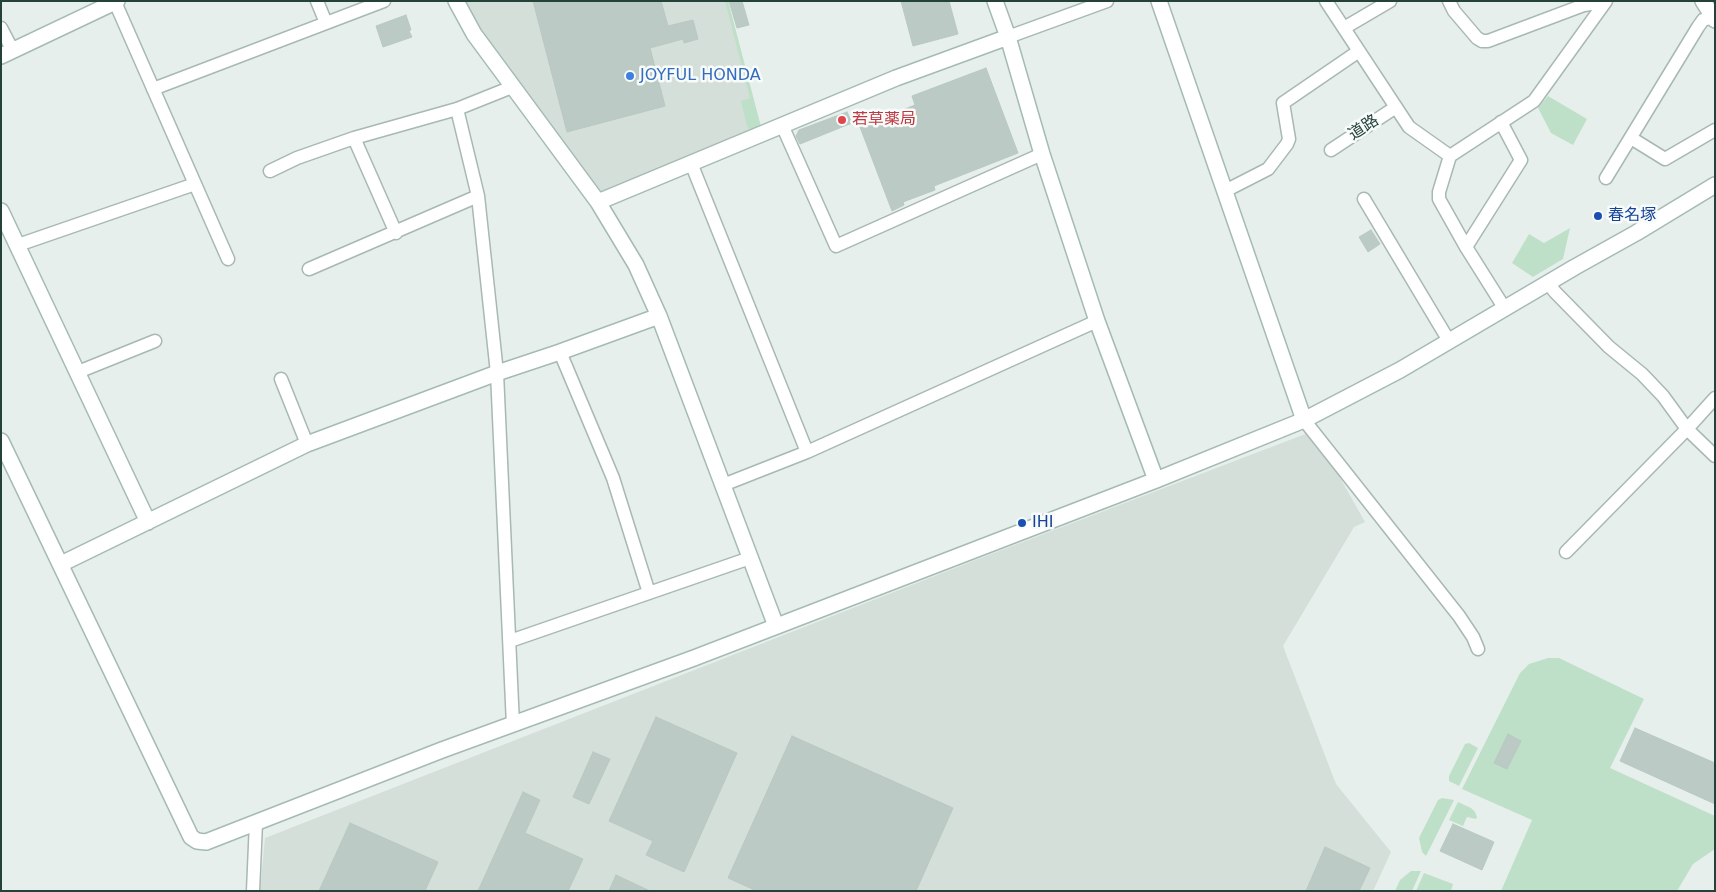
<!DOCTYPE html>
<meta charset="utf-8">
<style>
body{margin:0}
#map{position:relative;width:1716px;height:892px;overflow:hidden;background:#e6efeb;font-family:"DejaVu Sans",sans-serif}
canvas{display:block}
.frame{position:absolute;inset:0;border:2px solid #24423a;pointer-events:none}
</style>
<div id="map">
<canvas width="1716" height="892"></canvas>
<div class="frame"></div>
</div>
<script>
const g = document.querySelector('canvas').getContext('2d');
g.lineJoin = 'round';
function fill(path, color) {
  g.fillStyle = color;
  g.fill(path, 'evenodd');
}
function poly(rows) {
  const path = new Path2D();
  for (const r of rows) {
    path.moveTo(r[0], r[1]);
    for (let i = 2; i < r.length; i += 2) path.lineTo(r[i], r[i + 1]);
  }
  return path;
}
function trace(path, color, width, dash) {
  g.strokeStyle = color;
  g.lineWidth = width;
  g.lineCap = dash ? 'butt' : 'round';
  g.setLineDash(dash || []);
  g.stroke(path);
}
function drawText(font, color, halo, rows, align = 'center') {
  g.font = font + ' "DejaVu Sans","Noto Sans JP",sans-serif';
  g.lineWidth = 5;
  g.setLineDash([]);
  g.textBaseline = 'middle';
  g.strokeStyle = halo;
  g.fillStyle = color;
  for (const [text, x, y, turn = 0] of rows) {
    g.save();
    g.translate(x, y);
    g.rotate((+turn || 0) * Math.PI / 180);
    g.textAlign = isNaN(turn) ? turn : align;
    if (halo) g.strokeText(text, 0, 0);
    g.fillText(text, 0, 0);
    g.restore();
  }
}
const built = poly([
 [463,1,728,1,761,127,606,192,596,190,480,33],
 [1308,433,1326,453,1365,522,1354,527,1283,646,1336,784,1391,852,1373,891,260,891,265,838,973,561]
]);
const green = poly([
 [725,1,728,1,761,127,753,130,749,129,747,126,741,101,750,98],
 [1548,96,1587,119,1573,145,1551,133,1538,108],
 [1570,228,1563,259,1533,277,1512,263,1529,234,1544,243],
 [1548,658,1559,658,1644,699,1610,768,1715,816,1715,849,1693,864,1677,891,1501,891,1532,820,1462,789,1520,673,1529,664],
 [1469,743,1478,748,1459,786,1449,781,1449,776,1465,744],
 [1442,798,1454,800,1426,856,1422,852,1419,838,1438,800],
 [1458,802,1471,808,1475,812,1477,817,1476,819,1467,817,1463,826,1449,820],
 [1411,871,1421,871,1412,891,1395,891,1400,880],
 [1424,873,1453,884,1451,891,1416,891]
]);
const building = poly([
 [533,1,661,1,668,26,693,20,698,39,684,43,683,39,650,48,665,106,567,132,533,1],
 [729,1,742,1,749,25,737,28,729,1],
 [901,1,949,1,958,34,913,46,901,1],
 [406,15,411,30,409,31,412,37,383,47,376,26,406,15],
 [986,68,1018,153,934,186,935,190,903,202,904,205,892,211,860,127,915,105,912,96,986,68],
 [847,112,852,123,800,144,796,136,799,130,847,112],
 [1371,230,1380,244,1368,252,1359,237,1371,230],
 [656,717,737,753,684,872,646,855,653,841,609,821,656,717],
 [1635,728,1715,763,1715,804,1620,761,1635,728],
 [1508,734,1521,741,1507,769,1494,763,1508,734],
 [792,736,953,808,916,891,757,891,728,878,792,736],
 [593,752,610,759,589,804,573,797,593,752],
 [523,792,540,800,525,833,583,859,568,891,478,891,523,792],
 [350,823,438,862,425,891,319,891,350,823],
 [1453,824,1494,842,1482,870,1440,851,1453,824],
 [1325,847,1370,868,1359,891,1306,891,1325,847],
 [616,875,650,891,609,891,616,875]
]);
const street = poly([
 [317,1,326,23],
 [1326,1,1409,127,1450,156],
 [1449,1,1454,11,1477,38,1482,41,1488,41,1584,5,1596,3,1604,3],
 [115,2,228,259],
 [1,28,13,51],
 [1344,28,1390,1],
 [1008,37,1107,1],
 [153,89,384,1],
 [457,109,478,196,497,373,513,725],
 [782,125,836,246,1042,154],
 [354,138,396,233],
 [1631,138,1665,159,1715,130],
 [1331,150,1396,107],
 [691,163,807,452],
 [270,171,297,158,354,138,457,109,512,87],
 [1606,178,1698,27,1703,20,1713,17],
 [1225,191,1268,169,1287,144,1289,139,1283,103,1359,51],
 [1364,199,1449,341],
 [18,245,195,184],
 [1466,247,1521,160,1501,122],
 [309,269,478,196],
 [1548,283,1555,292,1609,347,1642,374,1663,396,1687,429,1715,456],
 [1505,309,1466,247,1439,199,1439,192,1450,156,1534,101,1606,1],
 [560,352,613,478,649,593],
 [78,372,155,341],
 [281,379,307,444],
 [1304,420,1459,616,1473,637,1478,649],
 [723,485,807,452,1097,321],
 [1566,552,1687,429,1715,398],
 [510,641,750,558],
 [253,891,256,822]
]);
const secondary = poly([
 [456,1,474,34,598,202,636,265,659,316,776,626],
 [995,1,1008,37,1042,154,1097,321,1156,480],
 [1159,1,1304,420],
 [1703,1,1715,20],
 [1,56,117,1],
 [598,202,896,78,1008,37],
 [1,211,148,522],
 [1,441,191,837,197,841,206,842,442,750,694,658,1156,480,1304,420,1400,370,1575,267,1636,233,1715,185],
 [61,564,307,444,497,373,560,352,659,316]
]);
const markers = [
 [630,76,5,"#3f7fe0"],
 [842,120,5,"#e0444e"],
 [1598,216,5,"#1a4fb4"],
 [1022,523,5,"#1a4fb4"]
];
const shopNames = [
 ["JOYFUL HONDA",640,76]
];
const healthNames = [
 ["若草薬局",852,120]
];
const streetNames = [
 ["道路",1364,128,-33]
];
const transitNames = [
 ["春名塚",1608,216],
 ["IHI",1032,523]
];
fill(built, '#d4dfda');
fill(green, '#bfe0c8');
fill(building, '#bbcac4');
trace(building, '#b8c9c2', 1);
trace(street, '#a8b8b2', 15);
trace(secondary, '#a4bbb3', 18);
trace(street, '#fff', 12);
trace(secondary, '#fff', 15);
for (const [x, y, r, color] of markers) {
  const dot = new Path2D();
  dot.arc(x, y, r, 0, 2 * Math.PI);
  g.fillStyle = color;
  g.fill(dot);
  trace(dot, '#f7fbf9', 2);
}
drawText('16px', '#366cbe', '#f7fbf9', shopNames, 'left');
drawText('16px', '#be3a42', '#f7fbf9', healthNames, 'left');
drawText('16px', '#24423a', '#f7fbf9', streetNames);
drawText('16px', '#164399', '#f7fbf9', transitNames, 'left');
</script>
